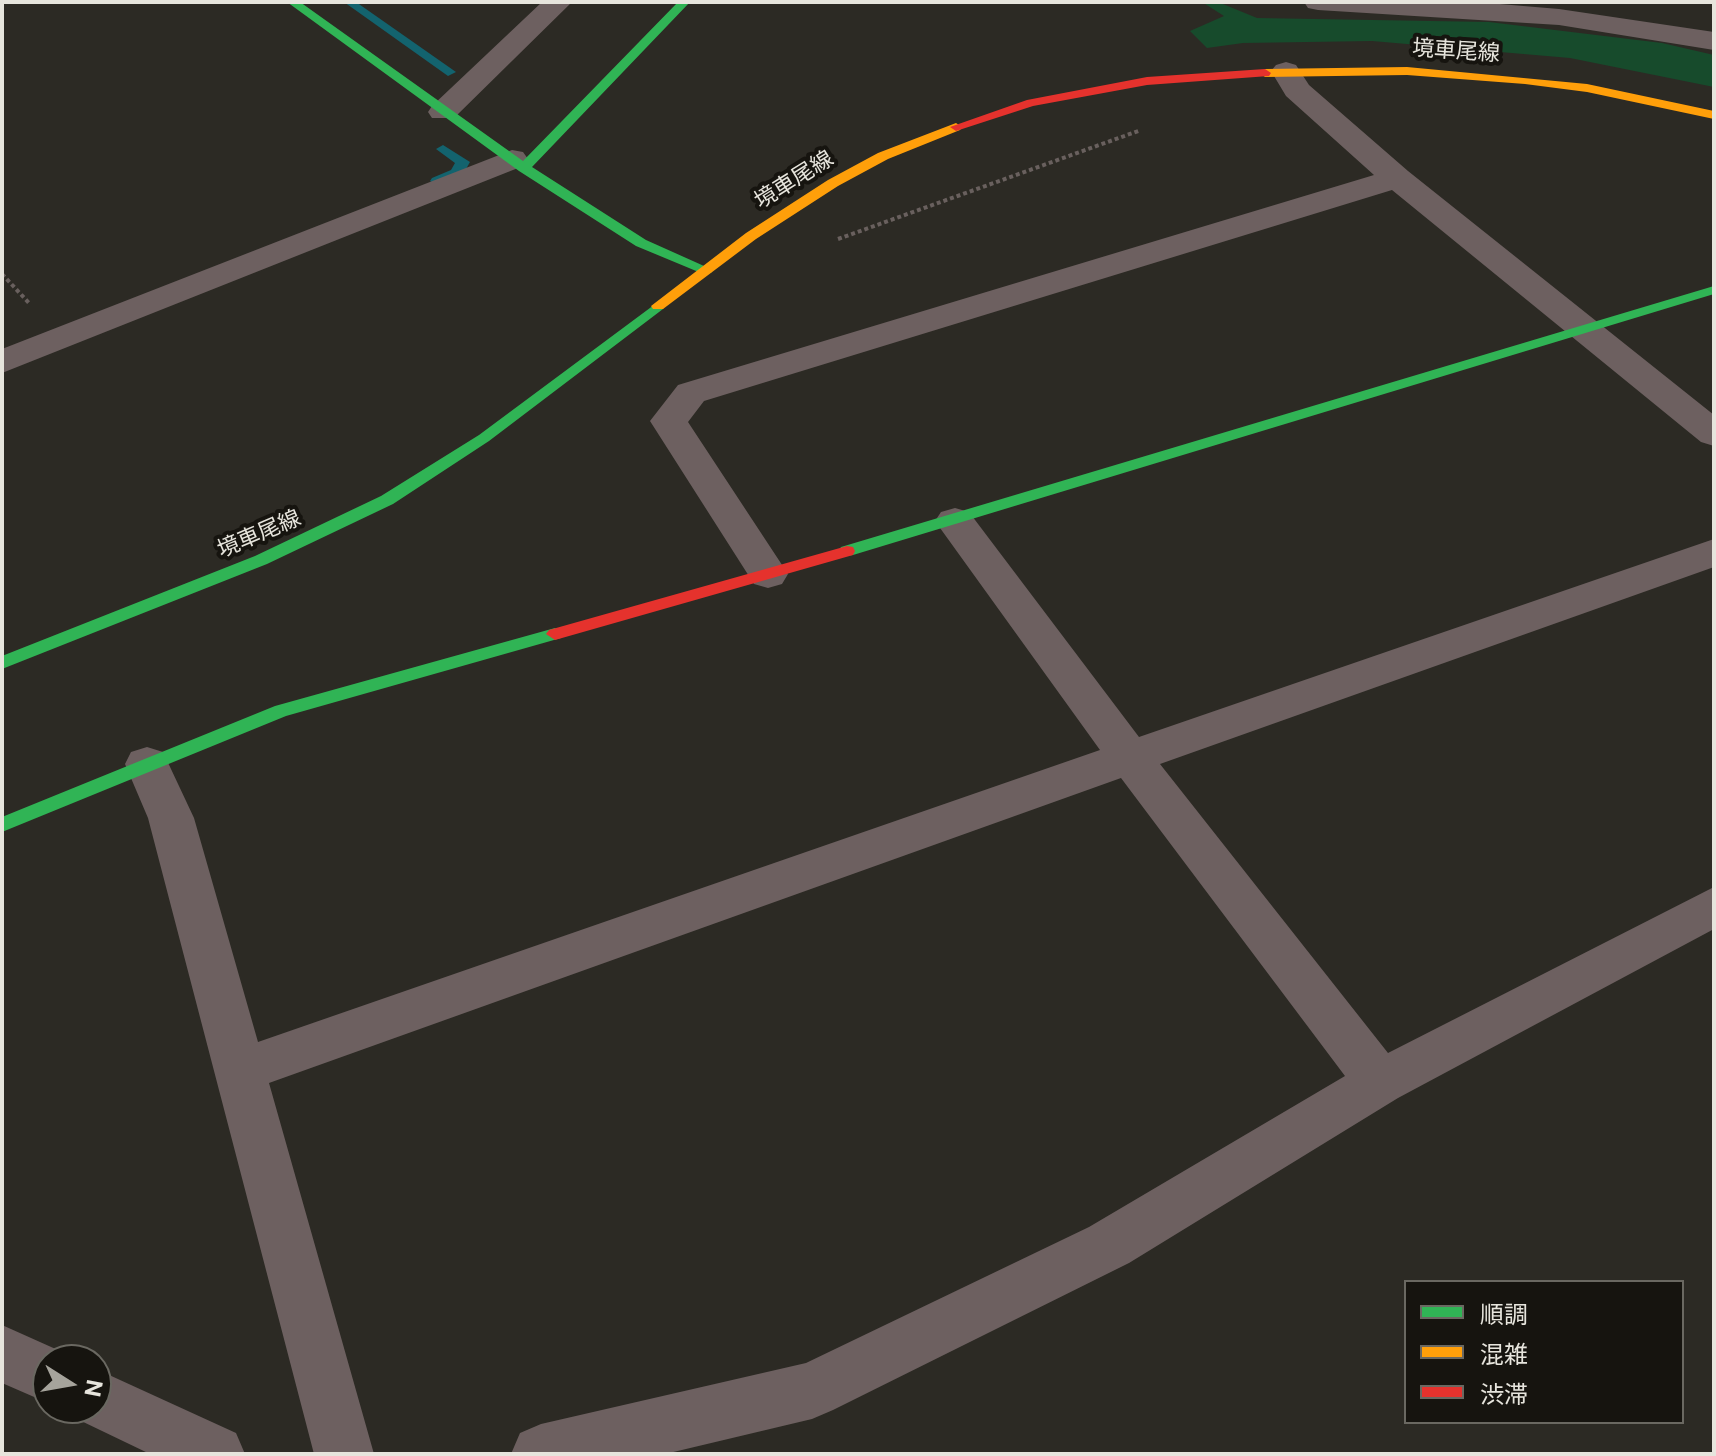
<!DOCTYPE html>
<meta charset="utf-8">
<style>
body{margin:0}
#map{position:relative;width:1716px;height:1456px;overflow:hidden;background:#2c2a24;font-family:"Public Sans","Noto Sans JP",sans-serif}
canvas{display:block}
.frame{position:absolute;inset:0;border:4px solid #e7e5dd;pointer-events:none}
.legend{position:absolute;left:1404px;top:1280px;width:280px;height:144px;box-sizing:border-box;background:#16140f;border:2px solid #6a6861;margin:0;padding:10px 14px;list-style:none;font-size:24px;color:#e7e5dd}
.legend li{display:flex;align-items:center;gap:16px;height:40px}
.legend b{width:40px;border:2px solid #6a6861}
.north{position:absolute;left:32px;top:1344px;width:80px;height:80px;box-sizing:border-box;background:#16140f;border:2px solid #6a6861;border-radius:50%;rotate:101deg;font-size:22px;font-weight:700;line-height:32px;text-align:center;color:#e7e5dd}
.north::after{content:'';display:block;margin:auto;width:28px;height:36px;background:#a6a49c;clip-path:polygon(50% 0,100% 100%,50% 72%,0 100%)}
</style>
<div id="map">
<canvas width="1716" height="1456"></canvas>
<div class="frame"></div>
<ul class="legend">
<li><b style="height:10px;background:#30b455"></b>順調</li>
<li><b style="height:10px;background:#ff9f0a"></b>混雑</li>
<li><b style="height:10px;background:#e5322d"></b>渋滞</li>
</ul>
<div class="north">N</div>
</div>
<script>
const g = document.querySelector('canvas').getContext('2d');
g.lineJoin = 'round';
function fill(path, color) {
  g.fillStyle = color;
  g.fill(path, 'evenodd');
}
function poly(rows) {
  const path = new Path2D();
  for (const r of rows) {
    path.moveTo(r[0], r[1]);
    for (let i = 2; i < r.length; i += 2) path.lineTo(r[i], r[i + 1]);
  }
  return path;
}
function trace(path, color, width, dash) {
  g.strokeStyle = color;
  g.lineWidth = width;
  g.lineCap = dash ? 'butt' : 'round';
  g.setLineDash(dash || []);
  g.stroke(path);
}
function drawText(font, color, halo, rows, align = 'center') {
  g.font = font + ' "Public Sans","Noto Sans JP",sans-serif';
  g.lineWidth = 8;
  g.setLineDash([]);
  g.textBaseline = 'middle';
  g.strokeStyle = halo;
  g.fillStyle = color;
  for (const [text, x, y, turn = 0] of rows) {
    g.save();
    g.translate(x, y);
    g.rotate((+turn || 0) * Math.PI / 180);
    g.textAlign = isNaN(turn) ? turn : align;
    if (halo) g.strokeText(text, 0, 0);
    g.fillText(text, 0, 0);
    g.restore();
  }
}
const green = poly([
 [1202,2,1218,2,1257,18,1489,22,1662,43,1714,55,1714,87,1570,58,1372,41,1243,43,1207,48,1190,31,1224,16]
]);
const water = poly([
 [344,2,356,2,456,72,448,76]
]);
const stream = poly([
 [443,145,470,162,462,176,437,185,430,181,432,178,451,170,455,163,436,149,443,145]
]);
const path = poly([
 [838,239,1141,130],
 [2,274,29,303]
]);
const street = poly([
 [542,2,572,2,454,118,432,118,428,112,432,106,542,2],
 [1304,2,1476,2,1559,9,1714,32,1714,50,1559,25,1318,10,1308,8,1304,2],
 [1286,62,1296,65,1309,85,1408,171,1714,415,1714,446,1701,442,1392,190,704,401,688,422,788,574,782,584,768,588,754,584,650,421,678,385,1374,175,1286,96,1271,71,1276,65,1286,62],
 [512,150,523,152,528,159,523,166,2,373,2,349,512,150],
 [955,508,969,512,1139,737,1714,539,1714,567,1160,764,1388,1053,1714,887,1714,929,1398,1098,1129,1263,833,1410,812,1419,665,1454,511,1454,520,1433,541,1424,806,1363,1089,1227,1345,1076,1121,778,269,1083,374,1454,314,1454,148,818,125,764,131,752,147,747,163,752,194,818,258,1042,1100,750,935,521,941,512,955,508],
 [2,1325,69,1355,71,1360,48,1360,48,1403,2,1383,2,1325],
 [96,1369,236,1433,245,1454,150,1454,75,1418,71,1408,96,1408,96,1369]
]);
const fast = poly([
 [287,2,300,2,523,161,678,2,690,2,532,167,646,240,713,270,711,273,701,273,636,246,519,171,287,2],
 [1714,286,1714,294,853,555,847,556,839,551,841,547,1714,286],
 [658,302,665,306,663,309,489,441,393,504,267,564,2,669,2,656,255,556,381,496,479,435,658,302],
 [555,628,564,634,561,638,286,716,2,832,2,817,275,706,555,628]
]);
const slow = poly([
 [1407,67,1587,84,1714,111,1714,119,1587,92,1525,84,1407,75,1265,77,1259,73,1265,69,1407,67],
 [956,123,962,127,960,130,888,159,838,186,756,239,663,309,653,309,651,306,746,233,828,180,878,153,956,123]
]);
const jam = poly([
 [1265,69,1271,73,1269,76,1147,85,1033,106,956,131,950,127,1027,100,1147,77,1265,69],
 [847,546,853,547,855,551,853,555,555,640,546,634,549,630,847,546]
]);
const farStreetnames = [
 ["境車尾線",1456,51,4],
 ["境車尾線",794,180,-32],
 ["境車尾線",259,534,-23]
];
fill(green, '#174b2c');
fill(water, '#13636e');
fill(stream, '#13636e');
trace(path, '#69605e', 4, [4, 3]);
fill(street, '#6d6060');
fill(fast, '#30b455');
fill(slow, '#ff9f0a');
fill(jam, '#e5322d');
drawText('22px', '#e7e5dd', '#16140f', farStreetnames);
</script>
